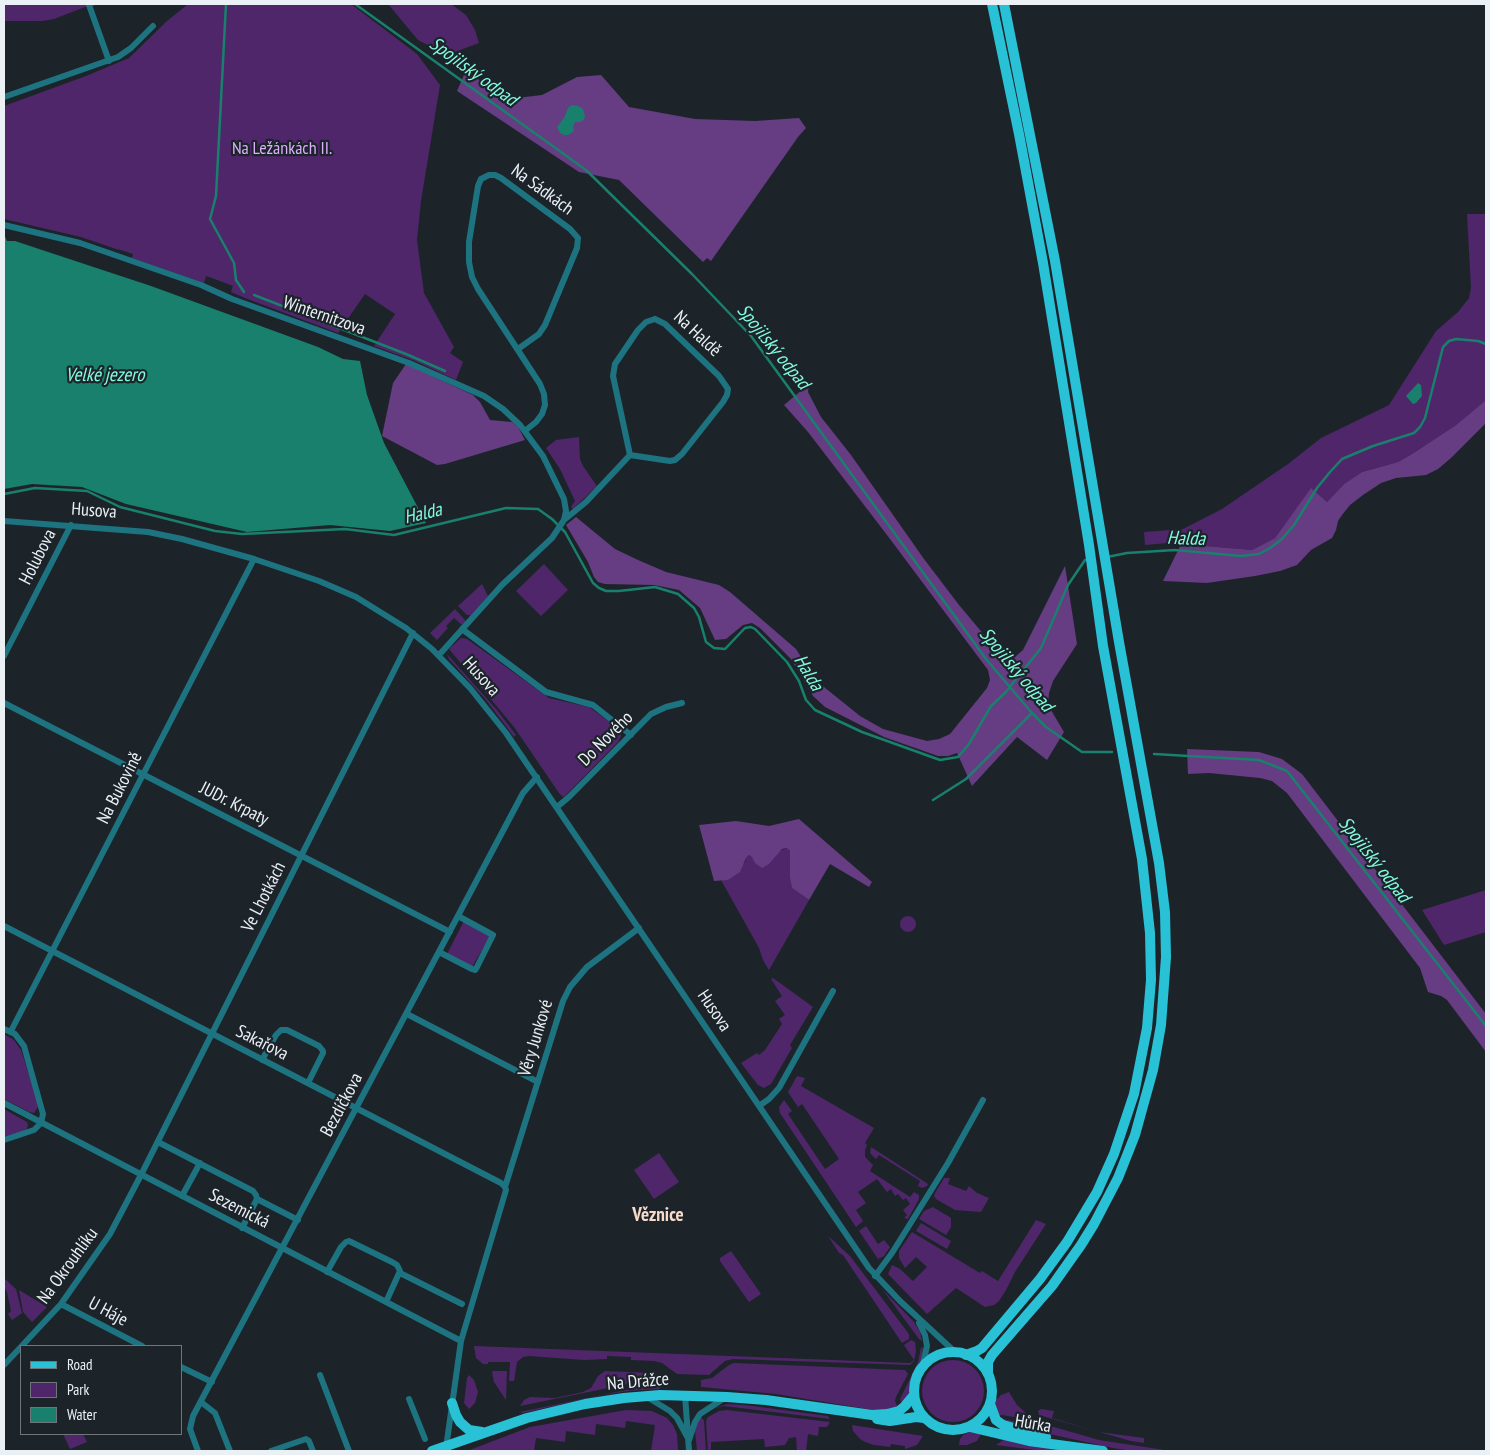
<!DOCTYPE html>
<meta charset="utf-8">
<style>
body{margin:0}
#map{position:relative;width:1490px;height:1455px;overflow:hidden;background:#1c242a;font-family:"PT Sans Narrow",sans-serif}
canvas{display:block}
.frame{position:absolute;inset:0;border:5px solid #ebf0f5;pointer-events:none}
.legend{position:absolute;left:20px;top:1345px;width:162px;height:90px;box-sizing:border-box;background:#1c242a;border:1px solid #6f767b;margin:0;padding:6px 9px;list-style:none;font-size:15px;color:#ebf0f5}
.legend li{display:flex;align-items:center;gap:10px;height:25px}
.legend b{width:25px;border:1px solid #6f767b}
</style>
<div id="map">
<canvas width="1490" height="1455"></canvas>
<div class="frame"></div>
<ul class="legend">
<li><b style="height:6px;background:#29c1d6"></b>Road</li>
<li><b style="height:14px;background:#4f2669"></b>Park</li>
<li><b style="height:14px;background:#18806c"></b>Water</li>
</ul>
</div>
<script>
const g = document.querySelector('canvas').getContext('2d');
g.lineJoin = 'round';
function fill(path, color) {
  g.fillStyle = color;
  g.fill(path, 'evenodd');
}
function poly(rows) {
  const path = new Path2D();
  for (const r of rows) {
    if (r.length === 3) {
      path.moveTo(r[0] + r[2], r[1]);
      path.arc(r[0], r[1], r[2], 0, 2 * Math.PI);
      continue;
    }
    path.moveTo(r[0], r[1]);
    for (let i = 2; i < r.length; i += 2) path.lineTo(r[i], r[i + 1]);
  }
  return path;
}
function trace(path, color, width, dash) {
  g.strokeStyle = color;
  g.lineWidth = width;
  g.lineCap = dash ? 'butt' : 'round';
  g.setLineDash(dash || []);
  g.stroke(path);
}
function drawText(font, color, halo, rows, align = 'center') {
  g.font = font + ' "PT Sans Narrow",sans-serif';
  g.lineWidth = 4.5;
  g.setLineDash([]);
  g.textBaseline = 'middle';
  g.strokeStyle = halo;
  g.fillStyle = color;
  for (const [text, x, y, turn = 0] of rows) {
    g.save();
    g.translate(x, y);
    g.rotate((+turn || 0) * Math.PI / 180);
    g.textAlign = isNaN(turn) ? turn : align;
    if (halo) g.strokeText(text, 0, 0);
    g.fillText(text, 0, 0);
    g.restore();
  }
}
const green = poly([
 [4,4,94,4,95,6,85,7,54,19,43,21,4,21],
 [188,4,351,4,417,54,440,85,421,201,417,240,424,293,454,347,450,353,463,362,456,380,415,361,374,346,395,314,365,294,338,333,245,298,231,292,233,286,212,278,206,276,204,283,132,258,133,254,121,250,116,249,81,237,4,219,4,106,86,76,129,58,167,21],
 [388,4,451,4,466,15,475,30,479,43,447,55,418,40],
 [1467,214,1486,214,1486,400,1456,425,1412,454,1398,462,1362,472,1344,484,1327,502,1311,489,1275,538,1252,550,1168,543,1145,545,1144,532,1183,529,1222,509,1288,464,1321,438,1389,405,1436,331,1458,312,1469,298,1471,288],
 [579,437,580,459,583,466,597,486,573,509,571,507,575,501,560,469,546,448,556,440],
 [544,564,568,590,541,616,516,591],
 [482,584,488,596,471,615,467,615,458,606],
 [455,609,465,620,465,622,462,625,454,618,446,626,448,628,437,640,430,633],
 [461,638,467,639,481,649,549,698,589,707,621,730,621,736,618,742,565,796,563,797,559,793,514,727,449,649],
 [447,654,497,710,516,735,514,737,486,700,449,659],
 [787,848,790,851,792,888,809,900,769,970,763,960,759,948,721,880,728,880,745,862,746,858,750,855,774,859,777,852],
 [1486,890,1486,932,1444,945,1422,910],
 [908,924,8],
 [464,921,489,934,489,938,472,967,447,954],
 [773,978,813,1007,790,1045,792,1048,771,1084,764,1088,758,1085,741,1063,757,1053,759,1055,765,1050,782,1024,779,1019,785,1015,775,1001,782,996,771,979],
 [4,1034,14,1040,21,1050,39,1105,34,1113,29,1112,4,1099],
 [797,1076,805,1078,801,1086,874,1128,865,1143,867,1145,865,1150,865,1157,873,1165,870,1171,910,1197,914,1192,919,1195,919,1199,908,1219,904,1218,907,1215,903,1210,910,1204,906,1198,903,1200,898,1194,895,1196,891,1189,887,1192,877,1179,858,1192,866,1203,856,1210,863,1221,856,1227,780,1113,779,1107,784,1100,792,1111,788,1114,825,1169,839,1159,802,1104,798,1107,788,1092],
 [4,1109,27,1122,28,1125,26,1131,4,1137],
 [871,1147,928,1184,927,1186,922,1188,918,1186,920,1181,879,1155,876,1159,870,1153],
 [659,1153,679,1182,654,1199,634,1170],
 [944,1178,950,1178,948,1184,966,1191,969,1186,977,1193,989,1198,981,1212,955,1210,936,1199,934,1196,935,1193],
 [933,1207,951,1218,951,1227,946,1235,919,1219,924,1211],
 [1036,1220,1046,1224,1015,1272,1006,1290,999,1301,994,1305,985,1307,956,1288,927,1314,888,1274,892,1265,900,1269,913,1281,927,1267,916,1257,905,1268,899,1258,899,1251,912,1232,980,1273,982,1271,998,1281],
 [921,1223,951,1241,947,1249,916,1231],
 [866,1226,878,1244,884,1240,890,1247,884,1256,878,1259,859,1231],
 [828,1236,850,1256,909,1334,909,1339,902,1343,843,1255,839,1253],
 [731,1251,761,1294,749,1302,720,1261,720,1258],
 [4,1278,16,1289,22,1313,12,1320,8,1314,11,1311,7,1292,4,1287],
 [882,1289,914,1322,920,1332,922,1341,919,1339],
 [19,1290,47,1307,32,1322,23,1312],
 [911,1340,915,1342,916,1351,914,1361,910,1365,733,1359,725,1361,709,1375,677,1374,662,1363,654,1361,631,1360,631,1357,607,1356,607,1359,584,1360,529,1356,523,1357,517,1362,514,1381,509,1381,510,1362,488,1362,488,1364,483,1364,476,1358,474,1346,910,1363,914,1360,904,1345],
 [923,1347,921,1360,911,1382,908,1397,902,1405,900,1399,918,1362,921,1348],
 [953,1391,31],
 [734,1363,905,1370,908,1374,896,1397,895,1401,898,1408,885,1412,776,1394,701,1387,701,1380,712,1378,729,1365],
 [493,1371,507,1371,506,1400,494,1382,492,1372],
 [605,1371,653,1373,662,1377,520,1406,524,1400,530,1397,555,1398,583,1392,591,1388,598,1376],
 [469,1375,474,1380,478,1392,475,1403,469,1409,464,1403,467,1378],
 [664,1382,663,1386,659,1389,628,1391,602,1395,523,1413,520,1412],
 [1009,1392,1017,1405,1027,1414,1025,1419,1002,1415,997,1416,994,1404,995,1401,1001,1395],
 [727,1404,745,1405,828,1416,830,1419,724,1406,712,1409],
 [1041,1409,1054,1411,1052,1418,1099,1432,1144,1438,1144,1443,1131,1441,1046,1417,1039,1415,1038,1411],
 [626,1410,652,1411,667,1418,673,1425,677,1434,678,1451,651,1451,655,1425,626,1421,625,1428,596,1424,595,1435,566,1431,565,1442,536,1438,534,1451,467,1451,530,1427],
 [727,1410,830,1422,827,1427,819,1427,818,1436,808,1434,806,1451,797,1451,796,1437,789,1438,785,1445,765,1447,764,1439,711,1442,711,1449,708,1451,706,1421,708,1417,719,1411],
 [700,1417,704,1420,706,1451,697,1451,695,1431,697,1422],
 [1002,1419,1023,1423,1033,1419,1047,1425,1099,1440,1171,1451,1133,1451,1113,1448,1008,1425],
 [852,1425,923,1436,917,1445,905,1449,905,1446,891,1444,890,1447,874,1445,865,1442,860,1439,853,1431],
 [972,1431,982,1432,977,1441,967,1445,959,1445,960,1439,963,1435],
 [63,1434,83,1434,87,1442,70,1449],
 [1005,1439,1072,1451,1043,1451,996,1445]
]);
const forest = poly([
 [467,68,496,97,502,95,508,99,542,95,577,77,601,75,629,107,695,119,755,121,799,118,806,128,798,137,711,261,707,258,703,262,619,180,579,172,457,91],
 [406,364,473,395,480,402,490,420,512,422,518,427,525,440,445,464,437,465,382,436,393,383],
 [809,384,808,392,821,417,851,455,924,559,959,605,1006,661,1016,656,1023,650,1065,566,1077,644,1053,681,1049,693,1048,705,1064,732,1047,760,1017,737,972,786,957,753,948,756,938,756,884,737,825,707,813,696,791,659,760,628,752,623,743,625,726,639,715,640,700,608,679,590,654,585,605,584,598,582,594,577,588,562,566,525,576,517,615,549,638,560,666,572,719,585,730,592,796,649,813,676,824,687,860,716,883,729,927,741,939,739,950,734,987,688,990,680,988,670,887,535,808,432,784,405],
 [1486,400,1486,423,1451,458,1438,469,1426,475,1396,478,1381,483,1363,495,1350,505,1342,515,1338,521,1336,530,1332,538,1311,550,1297,565,1280,571,1255,576,1207,583,1163,581,1181,544,1252,550,1275,538,1311,488,1327,502,1344,484,1362,472,1398,462,1412,454,1456,425],
 [1187,749,1259,752,1282,759,1302,774,1486,1014,1486,1052,1447,1000,1441,996,1428,992,1420,968,1287,793,1272,781,1260,778,1209,773,1188,774],
 [799,819,872,882,869,887,830,864,809,900,792,888,790,877,790,851,787,848,782,849,769,864,762,868,755,863,752,857,749,855,746,858,740,872,728,880,714,881,699,825,736,821,769,826]
]);
const water = poly([
 [572,105,578,106,583,109,585,116,584,119,581,122,575,122,573,126,574,131,568,135,564,135,560,133,557,127,564,118,568,108],
 [4,234,7,241,15,241,36,248,151,286,318,347,343,359,360,361,367,395,384,443,426,523,390,531,330,525,247,532,126,504,82,487,32,484,4,489],
 [1418,383,1421,385,1422,396,1416,403,1413,404,1406,396]
]);
const stream = poly([
 [226,4,216,196,210,219,234,263,236,280,244,292],
 [355,4,586,170,692,274,751,336,986,659,1032,713,1046,727,1082,752,1112,752],
 [254,295,406,354,445,371],
 [4,494,35,488,87,491,120,507,215,531,242,534,345,529,394,535,506,508,538,509,552,519,565,532,593,583,599,588,606,591,619,591,655,587,678,594,694,608,699,617,706,642,714,648,725,649,745,628,751,627,755,629,787,662,799,681,806,700,815,710,862,732,940,760,958,757,969,744,991,706,1005,693,1041,648,1068,585,1085,560,1089,560],
 [1107,557,1127,553,1175,550,1241,556,1259,554,1270,548,1282,539,1294,525,1317,488,1330,472,1342,459,1373,446,1414,433,1420,427,1425,418,1443,347,1449,341,1456,339,1478,341,1486,344],
 [1154,754,1259,760,1287,771,1486,1026],
 [933,800,966,779,1032,713]
]);
const minor = poly([
 [89,5,109,61],
 [4,97,118,57,131,48,153,26],
 [4,225,80,243,201,285,232,299,409,363,484,396,503,409,520,425,543,456,564,499,566,511,564,520],
 [655,319,665,324,719,376,728,389,727,395,723,402,682,454,675,460,670,461,630,455,613,376,615,364,638,330,646,322,655,319],
 [518,349,539,334,545,325,577,248,578,238,570,229,501,178,495,175,489,175,481,179,478,186,469,242,469,262,472,277,478,289,540,384,544,394,545,405,542,414,536,422,526,430],
 [4,521,148,532,182,539,254,559,319,581,356,597,406,628,432,649,470,688,506,733,869,1268,900,1301,955,1352],
 [462,629,546,692,593,705,631,735],
 [439,655,502,585,552,538,564,520,586,502,630,455],
 [4,656,71,525],
 [4,703,450,932],
 [557,807,569,797,651,714,666,707,682,703],
 [4,926,501,1183,505,1187],
 [439,952,472,969,475,970,477,967,493,935,458,916],
 [407,1014,538,1082],
 [4,1029,15,1034,24,1046,43,1114,41,1123,34,1130,4,1140],
 [11,1031,254,559],
 [262,1060,276,1035,281,1030,287,1030,319,1046,323,1051,323,1053,308,1083],
 [4,1103,461,1341],
 [759,1106,769,1099,779,1088,833,991],
 [158,1142,253,1191,256,1195,257,1199,298,1220],
 [182,1196,200,1163],
 [242,1228,257,1199],
 [327,1272,341,1247,346,1242,349,1241,392,1262,397,1265,400,1271,386,1302],
 [400,1273,462,1304],
 [875,1276,892,1253,948,1163,983,1100],
 [61,1304,142,1346],
 [919,1323,925,1335,927,1346,922,1368],
 [4,1365,61,1304,110,1234,141,1175,413,633],
 [181,1367,212,1382],
 [320,1375,349,1451],
 [685,1395,689,1451],
 [647,1397,670,1411,677,1418,689,1440],
 [409,1399,425,1439],
 [201,1402,215,1413,230,1451],
 [689,1440,695,1422,700,1414,723,1399],
 [446,1448,461,1341,506,1190,505,1187,563,1001,570,987,587,967,639,928],
 [198,1451,190,1429,193,1416,523,793,537,777],
 [271,1451,306,1439,309,1441,313,1451]
]);
const primary = poly([
 [953,1391,39],
 [966,1355,977,1351,982,1348,1040,1279,1067,1242,1097,1192,1114,1154,1134,1094,1147,1028,1151,980,1150,933,1142,859,1103,646,1089,545,1043,263,1019,134,992,4],
 [988,1373,988,1362,992,1355,1052,1286,1081,1245,1094,1224,1118,1178,1135,1135,1153,1070,1161,1025,1166,957,1165,912,1159,863,1119,642,1055,261,1004,4],
 [452,1403,456,1415,460,1422,469,1430,482,1432],
 [990,1404,996,1420,1003,1425,1046,1437],
 [877,1419,890,1421,916,1417,924,1418],
 [970,1427,1029,1441,1103,1451],
 [432,1451,527,1418,585,1404,624,1398,660,1395,727,1397,766,1400,872,1415,887,1414,899,1411,905,1406,914,1395]
]);
const parkNames = [
 ["Na Ležánkách II.",282,149]
];
const streetNames = [
 ["Na Sádkách",542,190,36],
 ["Winternitzova",324,316,19],
 ["Na Haldě",697,334,43],
 ["Husova",94,511,4],
 ["Holubova",38,557,-63],
 ["Husova",481,677,48],
 ["Do Nového",606,739,-45],
 ["Na Bukovině",120,788,-63],
 ["JUDr. Krpaty",234,804,27],
 ["Ve Lhotkách",264,897,-63],
 ["Husova",714,1011,56],
 ["Věry Junkové",536,1038,-73],
 ["Sakařova",262,1043,27],
 ["Bezdíčkova",342,1105,-62],
 ["Sezemická",239,1209,27],
 ["Na Okrouhlíku",68,1266,-54],
 ["U Háje",108,1312,28],
 ["Na Drážce",638,1382,-5],
 ["Hůrka",1033,1424,10]
];
const waterNames = [
 ["Spojilský odpad",473,72,36],
 ["Spojilský odpad",773,347,51],
 ["Velké jezero",105,376],
 ["Halda",423,514,-13],
 ["Halda",1186,539,2],
 ["Spojilský odpad",1016,670,50],
 ["Halda",808,673,59],
 ["Spojilský odpad",1374,860,52]
];
const neighbourhoodNames = [
 ["Věznice",658,1216]
];
fill(green, '#4f2669');
fill(forest, '#663c82');
fill(water, '#18806c');
trace(stream, '#18806c', 2.5);
trace(minor, '#1d7480', 6);
trace(primary, '#29c1d6', 10);
drawText('18px', '#dbaefd', '#1c242a', parkNames);
drawText('18px', '#ebf0f5', '#1c242a', streetNames);
drawText('italic 19px', '#82fcdf', '#1c242a', waterNames);
drawText('bold 19px', '#f8dac9', '#1c242a', neighbourhoodNames);
</script>
